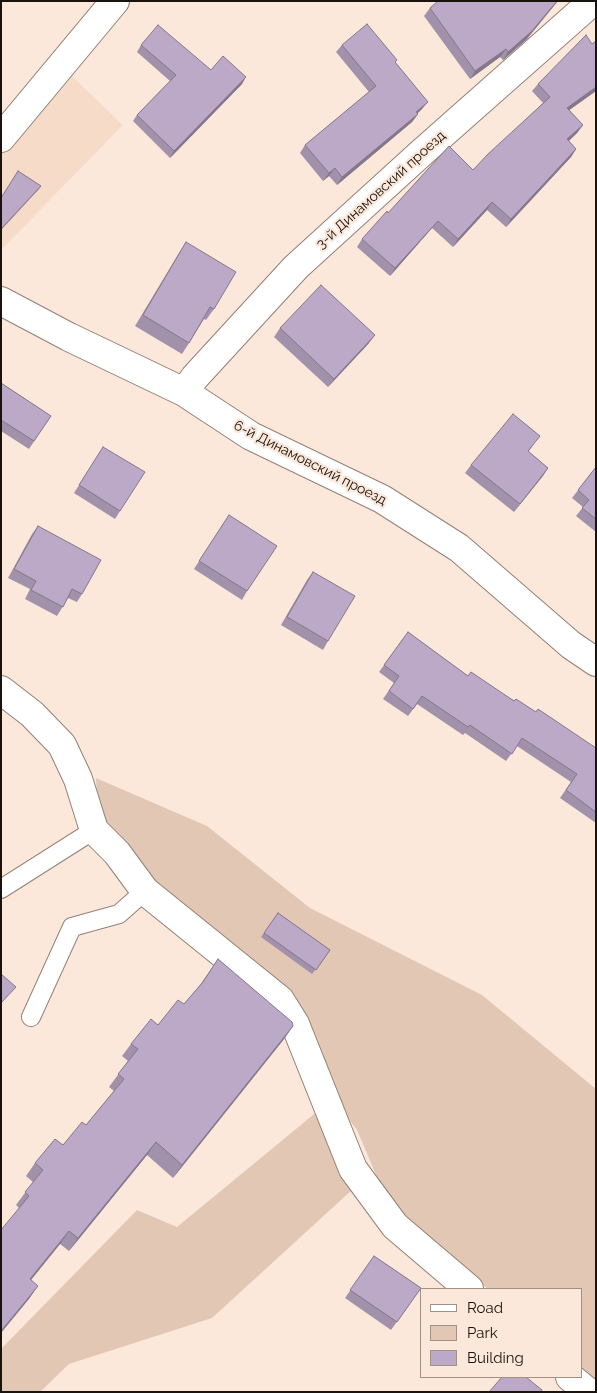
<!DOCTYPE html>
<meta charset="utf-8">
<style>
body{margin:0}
#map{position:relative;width:597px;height:1393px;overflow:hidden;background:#fce8da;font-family:Raleway,sans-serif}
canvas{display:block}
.frame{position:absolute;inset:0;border:2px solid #19120d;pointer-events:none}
.legend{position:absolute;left:420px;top:1288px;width:162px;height:90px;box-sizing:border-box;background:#fce8da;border:1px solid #a19288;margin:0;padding:6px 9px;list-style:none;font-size:15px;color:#19120d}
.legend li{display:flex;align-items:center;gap:10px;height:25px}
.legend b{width:25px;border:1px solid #a19288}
</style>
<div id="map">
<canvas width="597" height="1393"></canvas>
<div class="frame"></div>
<ul class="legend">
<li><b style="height:6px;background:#fff"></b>Road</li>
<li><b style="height:14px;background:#e2c7b4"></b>Park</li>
<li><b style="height:14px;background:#bca9c7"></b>Building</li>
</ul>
</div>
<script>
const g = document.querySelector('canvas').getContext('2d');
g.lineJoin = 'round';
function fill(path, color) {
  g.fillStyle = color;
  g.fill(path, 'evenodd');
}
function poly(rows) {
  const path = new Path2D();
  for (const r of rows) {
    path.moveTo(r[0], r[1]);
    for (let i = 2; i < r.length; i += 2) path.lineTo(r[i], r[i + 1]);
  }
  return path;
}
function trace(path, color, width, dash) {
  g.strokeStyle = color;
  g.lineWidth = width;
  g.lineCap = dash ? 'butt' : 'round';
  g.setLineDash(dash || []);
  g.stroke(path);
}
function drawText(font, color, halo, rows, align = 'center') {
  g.font = font + ' Raleway,sans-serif';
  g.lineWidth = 4.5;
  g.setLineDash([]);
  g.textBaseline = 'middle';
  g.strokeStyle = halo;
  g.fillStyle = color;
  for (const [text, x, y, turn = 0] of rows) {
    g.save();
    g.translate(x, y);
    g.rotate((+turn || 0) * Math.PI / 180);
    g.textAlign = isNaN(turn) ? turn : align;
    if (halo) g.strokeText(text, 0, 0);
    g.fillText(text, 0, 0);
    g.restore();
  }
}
const built = poly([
 [71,75,123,125,1,250,1,154]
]);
const green = poly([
 [96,778,207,826,310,908,482,995,596,1089,596,1382,581,1369,581,1289,488,1289,400,1214,382,1189,357,1130,337,1103,195,918,142,869,98,817],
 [319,1110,352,1190,212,1318,69,1364,40,1392,1,1392,1,1349,137,1210,177,1227]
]);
const lane = poly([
 [1,889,94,830],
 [31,1017,72,927,119,914,145,891]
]);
const street = poly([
 [1,138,115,1],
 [1,301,69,337,184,392,251,436,382,499,459,548,571,645,596,662],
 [184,392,195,377,296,267,419,155,593,1],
 [1,690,32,714,62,745,78,779,94,830,117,853,145,891,280,1000,295,1024,353,1169,395,1226,469,1289],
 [570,1377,588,1392]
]);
const wall = poly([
 [430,8,527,39,503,60,500,57,470,79,424,16],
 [141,45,211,70,242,84,170,158,133,121,137,115,170,81,137,52],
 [342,45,395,63,422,109,417,114,418,114,412,122,337,185,329,176,323,181,300,153,305,145,369,92,336,52],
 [538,84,596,91,569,110,583,125,577,133,569,141,576,149,571,157,506,227,487,210,453,247,432,228,390,276,357,247,362,239,388,213,473,170,543,103,532,91],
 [186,242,214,309,206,320,204,319,189,343,182,354,135,326,179,253],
 [280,328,369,343,328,387,274,337],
 [1,383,51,416,29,449,1,431],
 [534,444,528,452,548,468,514,512,465,473,471,465],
 [103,447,120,511,115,519,74,493],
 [596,467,596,532,576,516,583,507,572,498],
 [229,515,247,591,242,600,194,569],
 [38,526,82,594,77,602,68,598,57,616,25,599,30,589,8,578,32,534],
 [313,572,328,641,323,650,281,625,307,580],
 [408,632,468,676,536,712,596,748,596,823,560,798,571,782,517,746,506,761,465,733,463,735,417,704,408,716,383,699,394,683,379,672],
 [278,913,330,950,312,974,261,937],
 [218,959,293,1026,284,1039,173,1178,147,1155,69,1251,60,1244,31,1280,29,1299,19,1208,16,1205,33,1182,26,1176,35,1163,63,1145,86,1125,114,1091,109,1087,128,1061,122,1056,131,1044,158,1025,184,1004,200,985],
 [374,1256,421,1288,391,1330,345,1298]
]);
const shadedWall = poly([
 [557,1,558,1,527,39,503,60,508,52],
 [506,49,500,57,470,79,475,71],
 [246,77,242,84,170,158,174,151],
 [596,87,596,91,561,116,567,108],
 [428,102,422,109,410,119,416,112],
 [418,114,412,122,337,185,342,177],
 [583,125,577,133,562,147,567,139],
 [576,149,571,157,506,227,511,219],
 [335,168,329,176,323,181,329,173],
 [41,186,38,190,1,230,1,229],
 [492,202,487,210,453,247,458,239],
 [438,221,432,228,390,276,395,268],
 [375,335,369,343,328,387,334,379],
 [548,468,543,476,514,512,520,504],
 [293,1026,284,1039,173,1178,182,1165],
 [156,1142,147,1155,69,1251,78,1238],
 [69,1231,60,1244,21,1292,30,1279],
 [38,1286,29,1299,1,1333,1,1331]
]);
const building = poly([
 [438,1,557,1,532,31,508,52,506,49,475,71,430,8,438,1],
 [367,24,397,60,395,62,428,102,416,112,418,114,342,177,335,168,329,173,305,145,376,86,342,45,367,24],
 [158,25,211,70,223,56,246,77,174,151,137,115,176,75,141,45,158,25],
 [586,35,592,44,596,41,596,87,567,108,583,125,567,139,576,149,511,219,492,202,458,239,438,221,395,268,362,239,387,211,388,213,449,146,473,170,488,154,550,97,538,84,586,35],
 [18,171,41,186,1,229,1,198,18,171],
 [186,242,236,272,214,309,210,307,189,343,143,315,186,242],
 [321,285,375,335,334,379,280,328,321,285],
 [1,383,51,416,34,441,1,420,1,383],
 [513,414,540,436,528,451,548,468,520,504,471,465,513,414],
 [103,447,145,472,120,511,79,485,103,447],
 [596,467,596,519,582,508,589,500,578,490,596,467],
 [229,515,277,546,247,591,199,561,229,515],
 [38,526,101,560,82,594,72,589,63,607,31,590,36,581,14,569,38,526],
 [313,572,355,596,328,641,287,617,313,572],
 [408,632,468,676,471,672,514,701,516,699,536,712,538,709,596,748,596,812,566,790,577,774,522,738,512,754,470,725,468,727,422,696,413,709,389,691,399,676,384,665,408,632],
 [278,913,330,950,316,970,264,933,278,913],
 [218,959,292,1022,293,1026,182,1165,156,1142,78,1238,69,1231,30,1279,38,1286,1,1331,1,1230,29,1196,25,1192,43,1170,35,1163,55,1139,63,1145,82,1122,86,1125,124,1079,118,1074,138,1049,131,1044,151,1019,158,1025,178,1000,184,1004,203,982,218,959],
 [1,974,16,987,1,1003,1,974],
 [374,1256,421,1288,397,1322,350,1290,374,1256],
 [502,1377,526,1377,542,1390,541,1392,489,1392,502,1377]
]);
const streetNames = [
 ["3-й Динамовский проезд",381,190,-42],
 ["6-й Динамовский проезд",310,463,27]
];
fill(built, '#f6dbc9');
fill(green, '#e2c7b4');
trace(lane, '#938175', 20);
trace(street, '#938175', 30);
trace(lane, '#fff', 18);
trace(street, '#fff', 28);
fill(wall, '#a291ab');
fill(shadedWall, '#84768b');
fill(building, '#bca9c7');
trace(building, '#84768b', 1);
drawText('14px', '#19120d', '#fce8da', streetNames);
</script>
